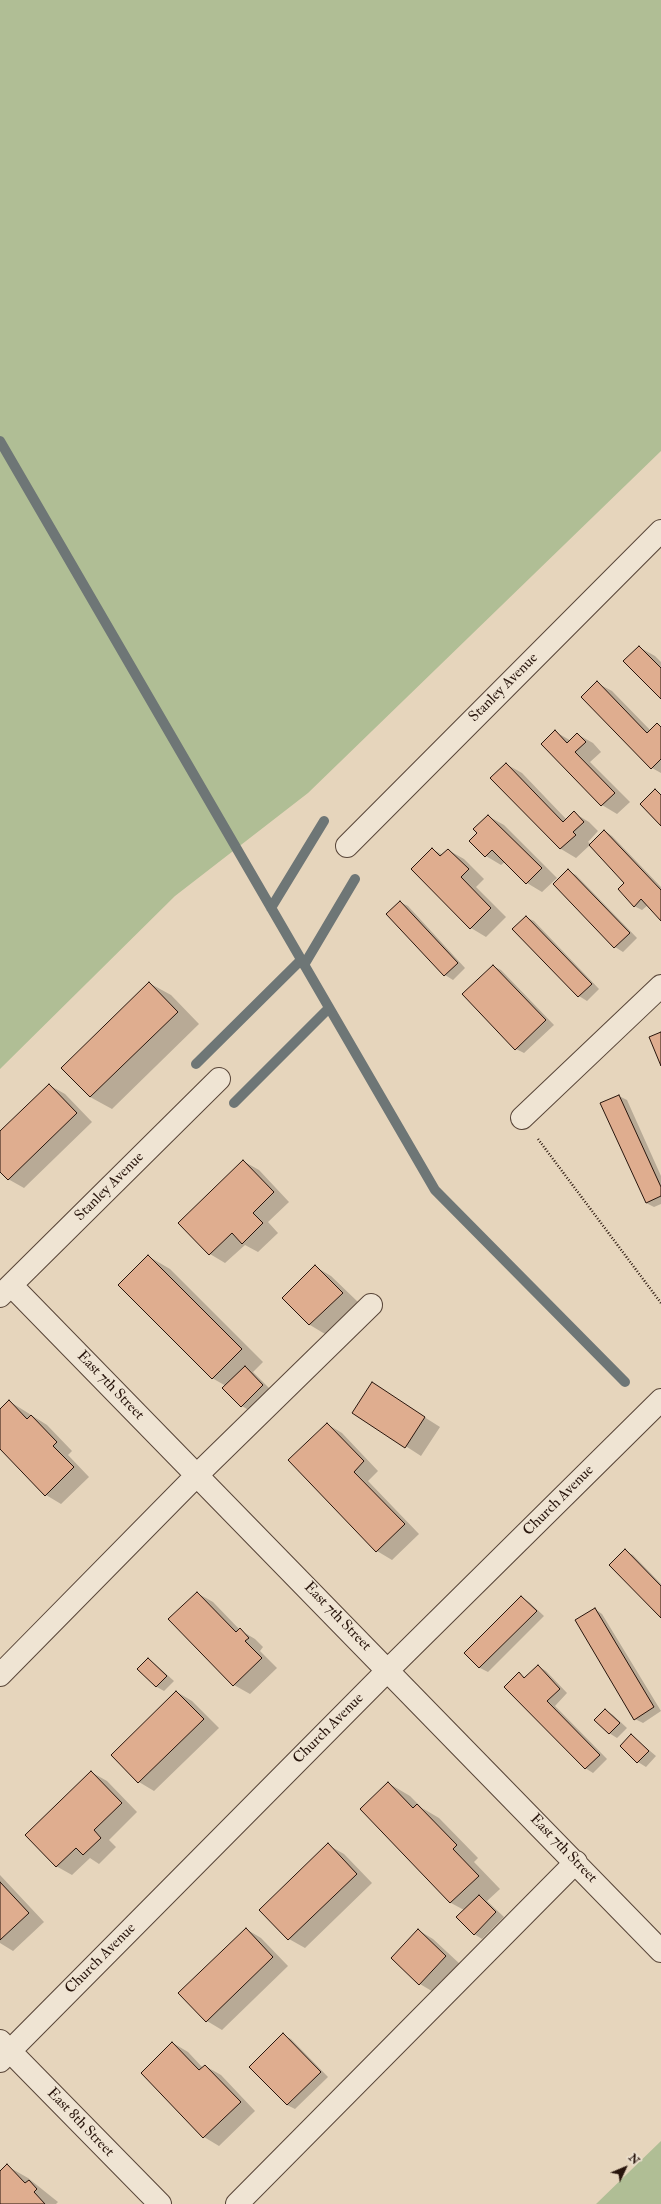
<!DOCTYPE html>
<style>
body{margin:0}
#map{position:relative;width:661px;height:2204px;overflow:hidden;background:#e6d5bc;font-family:"IM FELL Double Pica",serif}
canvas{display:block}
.north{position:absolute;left:605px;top:2148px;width:40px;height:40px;-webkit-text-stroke:3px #efe4d3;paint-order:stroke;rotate:46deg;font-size:11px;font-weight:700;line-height:16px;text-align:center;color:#28150c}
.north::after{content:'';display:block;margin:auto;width:14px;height:18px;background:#28150c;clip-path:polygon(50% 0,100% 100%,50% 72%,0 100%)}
</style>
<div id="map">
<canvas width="661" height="2204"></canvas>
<div class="north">N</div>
</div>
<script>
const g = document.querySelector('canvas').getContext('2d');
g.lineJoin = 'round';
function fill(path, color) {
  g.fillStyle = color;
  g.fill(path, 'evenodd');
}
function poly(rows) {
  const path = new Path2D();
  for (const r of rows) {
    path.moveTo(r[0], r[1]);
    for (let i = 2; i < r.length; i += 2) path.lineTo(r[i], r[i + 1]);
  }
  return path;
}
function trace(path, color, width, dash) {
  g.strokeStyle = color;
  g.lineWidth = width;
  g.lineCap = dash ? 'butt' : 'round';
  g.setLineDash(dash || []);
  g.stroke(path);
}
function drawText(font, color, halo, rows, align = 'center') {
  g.font = font + ' "IM FELL Double Pica",serif';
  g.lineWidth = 3;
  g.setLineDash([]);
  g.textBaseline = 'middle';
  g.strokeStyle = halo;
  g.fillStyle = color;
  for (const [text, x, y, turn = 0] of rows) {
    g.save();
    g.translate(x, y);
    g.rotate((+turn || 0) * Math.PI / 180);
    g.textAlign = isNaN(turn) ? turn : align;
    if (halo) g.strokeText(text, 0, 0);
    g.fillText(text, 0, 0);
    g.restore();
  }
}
const green = poly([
 [0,0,661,0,661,451,308,793,175,896,0,1069],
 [661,2141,661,2204,596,2204]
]);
const shadow = poly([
 [639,647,655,656,661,662,661,697],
 [597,683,612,691,651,731,657,725,661,727,661,773,652,768],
 [556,732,571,741,577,734,593,743,601,752,590,762,630,802,617,814,602,805],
 [506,764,522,773,567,820,574,813,589,822,598,831,588,842,591,844,605,831,612,836,661,887,661,919,648,905,642,910,634,906,626,883,590,845,576,858,561,849,492,778],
 [488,816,504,825,557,878,542,892,527,883,505,862,501,865,486,856,470,841,478,833],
 [432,849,443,855,448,850,464,859,484,879,476,887,506,917,486,937,471,928],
 [568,871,576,875,637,938,623,952,615,947],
 [400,902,408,906,465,968,453,980,445,975],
 [526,917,534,921,599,989,587,1001,579,996],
 [493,966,501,970,554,1025,524,1053,516,1049,464,994],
 [149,983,171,995,199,1024,112,1109,90,1097],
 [49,1085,65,1094,92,1122,24,1188,8,1179,0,1171,0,1133],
 [619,1096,627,1100,661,1176,661,1204,654,1207,646,1203],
 [243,1161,259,1170,289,1202,268,1222,278,1233,258,1252,245,1245,225,1263,210,1254,179,1223],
 [148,1256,170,1269,263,1362,253,1372,271,1390,250,1411,242,1406,224,1388,226,1386,212,1378],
 [316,1267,331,1276,358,1302,325,1334,310,1325,284,1298],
 [372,1384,440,1427,421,1456,353,1412],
 [9,1401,47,1425,72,1451,68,1455,89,1477,61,1504,46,1495,0,1448,0,1410],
 [327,1424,342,1433,378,1471,368,1481,419,1534,392,1560,377,1551],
 [625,1551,633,1555,661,1584,661,1617],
 [197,1593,213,1602,240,1630,255,1639,263,1647,260,1651,277,1668,250,1694,234,1685],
 [521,1597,529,1602,544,1616,488,1672,480,1668,465,1653],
 [595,1609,602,1614,661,1711,643,1723,635,1719],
 [148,1659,155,1664,174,1681,164,1691,157,1687,138,1669],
 [538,1666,546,1671,567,1693,555,1706,607,1759,593,1773,585,1768,519,1674,526,1678],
 [177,1692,192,1701,219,1728,154,1791,139,1782,112,1755],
 [605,1710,613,1715,627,1728,617,1738,609,1733],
 [631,1735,656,1756,646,1767,638,1762],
 [91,1772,107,1781,137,1812,109,1840,116,1847,99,1864,90,1858,72,1875,56,1866],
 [388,1783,410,1796,422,1808,439,1818,478,1858,474,1862,500,1889,487,1901,504,1917,482,1939,474,1934,464,1910,451,1903,361,1809],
 [328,1845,344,1854,372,1883,305,1948,289,1939,261,1910],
 [0,1875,44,1922,13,1951,0,1943],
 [246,1929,261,1938,288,1966,222,2030,207,2021],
 [418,1930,433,1939,461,1965,435,1993,420,1984],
 [283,2035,291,2039,328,2077,295,2109,287,2105],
 [173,2043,188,2052,203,2068,205,2066,221,2075,255,2111,219,2146,204,2137],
 [7,2166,28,2178,58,2202,56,2204,0,2204,0,2172]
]);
const stream = poly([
 [0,441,435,1190,625,1382],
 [271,908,324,821],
 [304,965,355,879],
 [196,1064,301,960],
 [234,1103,329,1008]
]);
const building = poly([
 [639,646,661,668,661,699,623,661,639,646],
 [597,681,647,733,657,723,661,727,661,759,651,769,581,697,597,681],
 [555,730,567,743,577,733,586,742,575,752,615,793,601,806,541,744,555,730],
 [506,763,563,822,574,811,584,822,573,832,576,835,560,849,490,778,506,763],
 [655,789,661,795,661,826,640,804,655,789],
 [488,815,542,868,526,884,492,850,485,857,469,841,477,833,473,829,488,815],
 [604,830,661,890,661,921,641,899,634,907,618,889,624,883,589,845,604,830],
 [432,848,440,856,448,849,469,869,461,877,491,908,470,929,411,869,432,848],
 [568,869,630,933,614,948,553,884,568,869],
 [400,901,458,963,444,976,386,914,400,901],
 [526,916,592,984,578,997,512,929,526,916],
 [493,965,546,1020,515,1050,462,994,493,965],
 [149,982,178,1012,90,1097,61,1068,149,982],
 [661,1032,661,1066,649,1037,661,1032],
 [49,1084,77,1113,8,1180,0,1172,0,1131,49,1084],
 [619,1095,661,1187,661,1196,646,1203,600,1103,619,1095],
 [243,1160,274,1192,253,1213,263,1223,242,1244,232,1233,209,1255,178,1223,243,1160],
 [148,1255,242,1349,212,1379,118,1285,148,1255],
 [315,1265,343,1293,309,1325,282,1298,315,1265],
 [245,1366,263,1385,241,1407,222,1388,245,1366],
 [372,1382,425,1417,405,1448,352,1413,372,1382],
 [9,1400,27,1419,31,1415,57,1442,53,1446,74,1467,45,1496,0,1449,0,1409,9,1400],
 [327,1423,364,1461,354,1472,405,1524,376,1552,288,1460,327,1423],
 [625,1549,661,1586,661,1618,609,1565,625,1549],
 [197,1592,236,1632,240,1628,249,1638,245,1641,262,1658,233,1686,168,1619,197,1592],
 [521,1596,537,1611,479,1668,464,1653,521,1596],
 [595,1608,654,1707,634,1720,575,1620,595,1608],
 [148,1658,167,1676,156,1687,137,1669,148,1658],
 [538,1665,560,1689,547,1701,600,1755,585,1769,504,1687,519,1672,524,1678,538,1665],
 [176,1691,204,1719,138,1783,111,1755,176,1691],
 [605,1709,620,1723,609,1734,594,1720,605,1709],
 [631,1734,649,1751,637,1763,620,1746,631,1734],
 [91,1771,122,1803,94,1830,101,1838,83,1855,76,1848,56,1867,25,1835,91,1771],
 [388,1782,413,1808,417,1804,457,1845,453,1849,479,1876,450,1903,360,1809,388,1782],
 [328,1843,357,1874,288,1940,259,1910,328,1843],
 [0,1882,29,1913,0,1940,0,1882],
 [479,1895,496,1912,474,1935,456,1917,479,1895],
 [246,1928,273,1957,206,2022,178,1993,246,1928],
 [418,1929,446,1956,419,1985,391,1958,418,1929],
 [283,2033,321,2072,287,2105,249,2067,283,2033],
 [172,2042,199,2070,205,2065,241,2102,203,2138,141,2073,172,2042],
 [7,2164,25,2183,29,2180,37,2189,34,2192,45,2204,0,2204,0,2171,7,2164]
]);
const path = poly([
 [538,1139,661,1303]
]);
const minor = poly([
 [347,846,661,531],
 [522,1118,661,986],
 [11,1285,661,1951],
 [0,1296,219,1079],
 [0,1675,197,1475,371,1305],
 [0,2041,160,2204],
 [0,2061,388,1670,661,1400],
 [237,2204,576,1862]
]);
const streetNames = [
 ["Stanley Avenue",504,688,-45],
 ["Stanley Avenue",110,1187,-45],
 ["East 7th Street",110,1386,46],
 ["Church Avenue",559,1501,-45],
 ["East 7th Street",337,1617,46],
 ["Church Avenue",329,1729,-45],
 ["East 7th Street",563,1849,46],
 ["Church Avenue",101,1959,-45],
 ["East 8th Street",80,2123,46]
];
fill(green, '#b0be95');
fill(shadow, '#0003');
trace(stream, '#6e7676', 10);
fill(building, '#dfad8f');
trace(building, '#28150c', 1);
trace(minor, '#584538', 24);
trace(path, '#28150c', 2.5, [1, 2]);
trace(minor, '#efe4d3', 22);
drawText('15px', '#28150c', '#efe4d3', streetNames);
</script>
